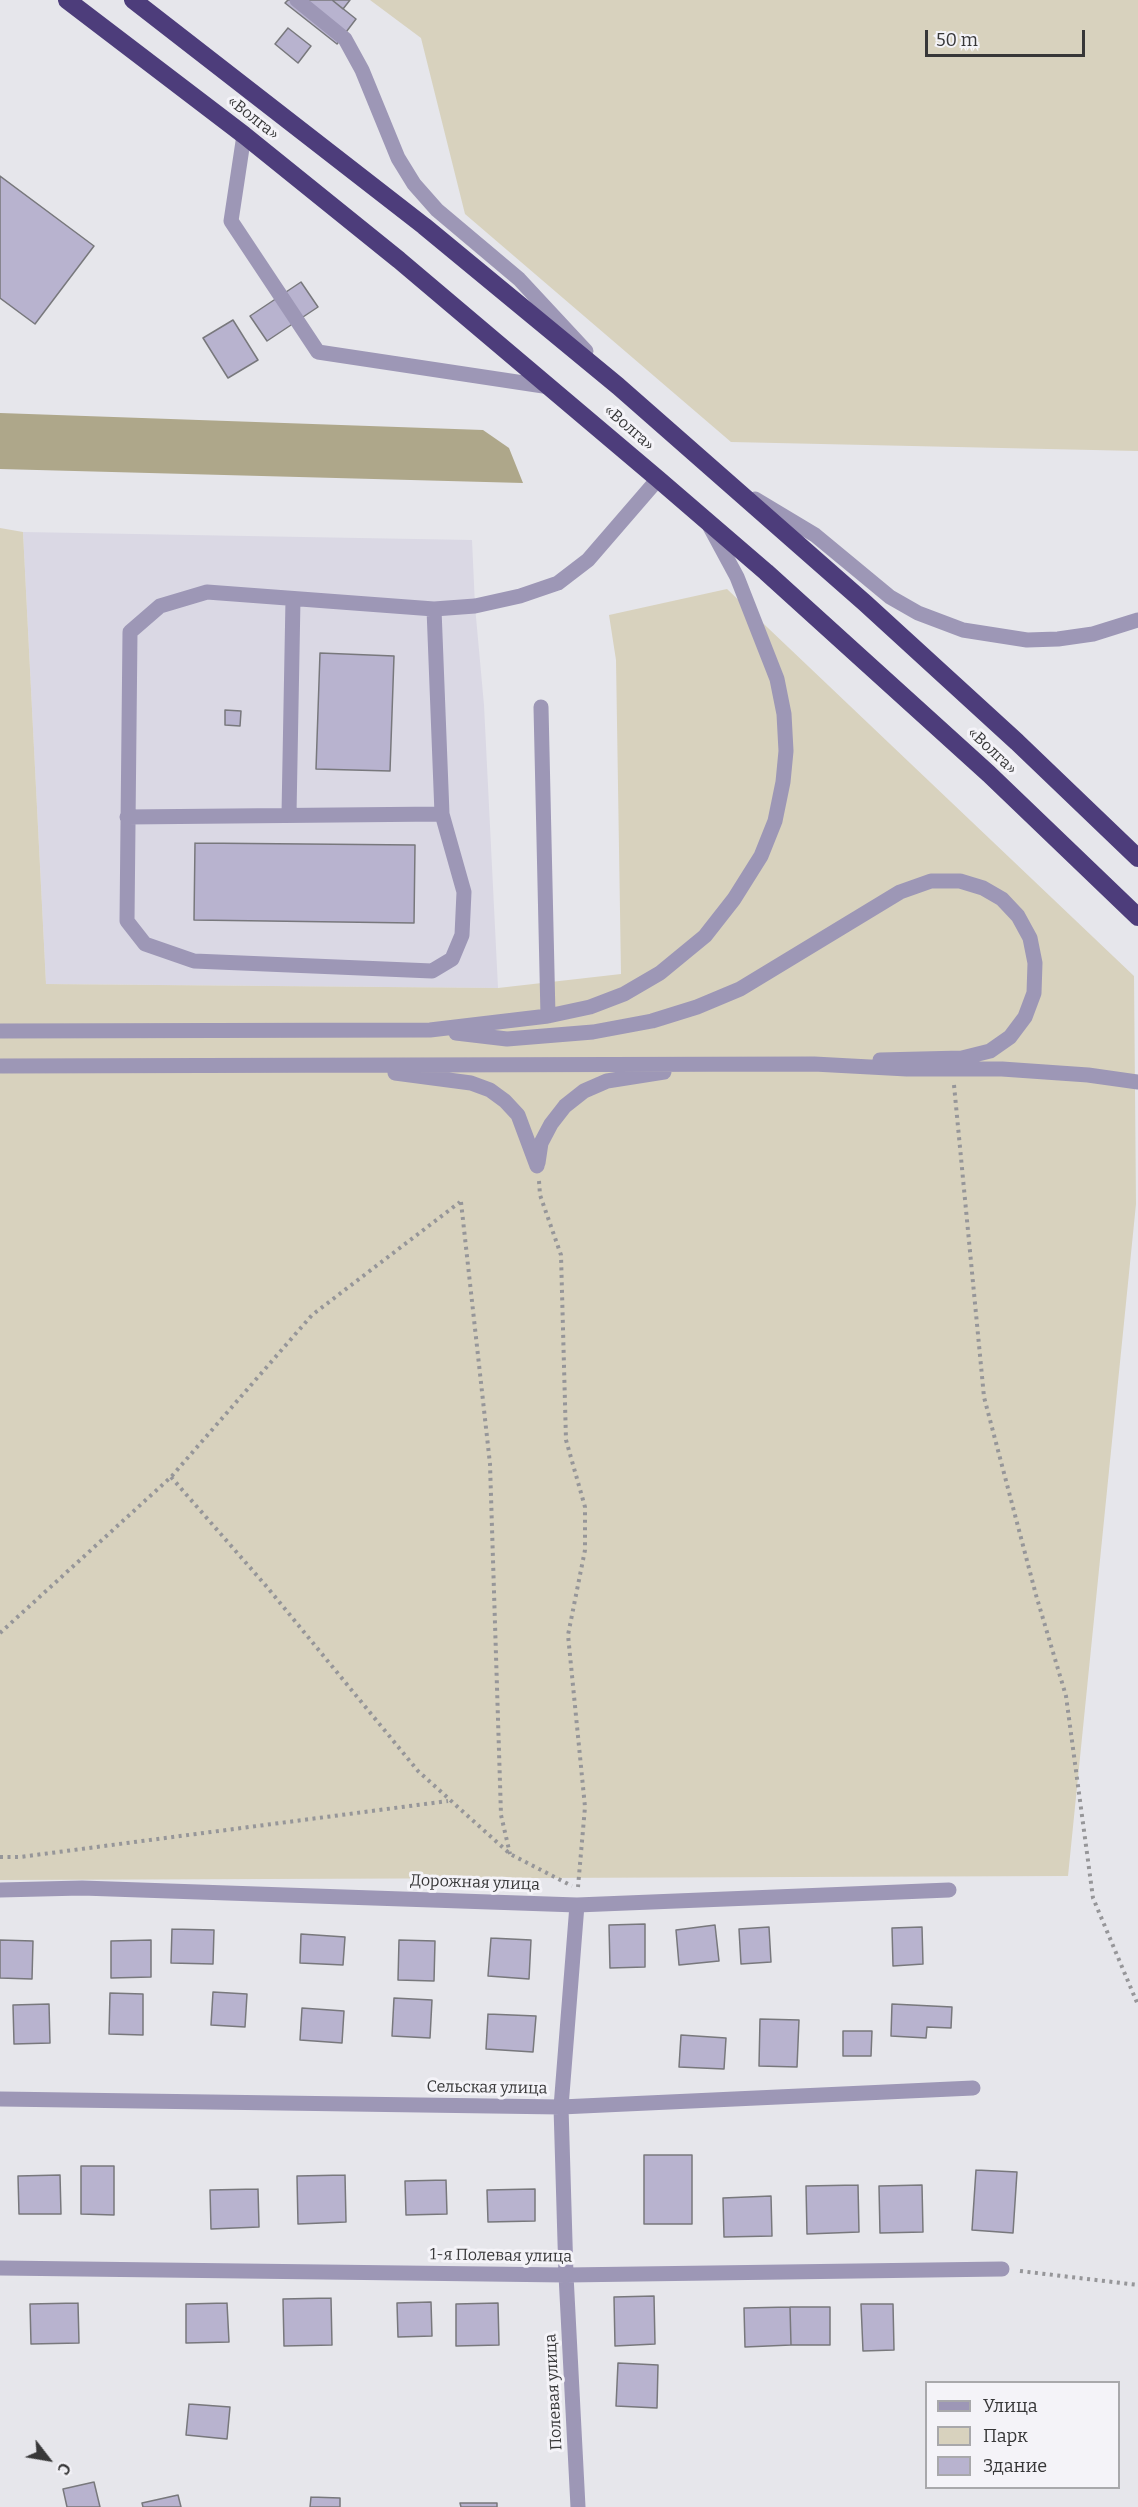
<!DOCTYPE html>
<meta charset="utf-8">
<style>
body{margin:0}
#map{position:relative;width:1138px;height:2507px;overflow:hidden;background:#e6e6eb;font-family:Bitter,serif}
canvas{display:block}
.legend{position:absolute;left:925px;top:2381px;width:195px;height:108px;box-sizing:border-box;background:#f4f3f8;border:2px solid #a8a8ab;margin:0;padding:8px 10px;list-style:none;font-size:18px;color:#373738}
.legend li{display:flex;align-items:center;gap:12px;height:30px}
.legend b{width:30px;border:2px solid #a8a8ab}
.north{position:absolute;left:18px;top:2429px;width:60px;height:60px;-webkit-text-stroke:4px #f4f3f8;paint-order:stroke;rotate:121deg;font-size:16px;font-weight:700;line-height:24px;text-align:center;color:#373738}
.north::after{content:'';display:block;margin:auto;width:21px;height:27px;background:#373738;clip-path:polygon(50% 0,100% 100%,50% 72%,0 100%)}
.scale{position:absolute;left:925px;top:30px;width:160px;height:27px;box-sizing:border-box;border:3px solid #373738;border-top:0;padding-left:8px;font-size:18px;line-height:21px;white-space:nowrap;color:#373738;-webkit-text-stroke:4px #f4f3f8;paint-order:stroke}
</style>
<div id="map">
<canvas width="1138" height="2507"></canvas>
<ul class="legend">
<li><b style="height:8px;background:#9d97b6"></b>Улица</li>
<li><b style="height:16px;background:#d8d2be"></b>Парк</li>
<li><b style="height:16px;background:#b8b3cf"></b>Здание</li>
</ul>
<div class="north">С</div>
<div class="scale">50 m</div>
</div>
<script>
const g = document.querySelector('canvas').getContext('2d');
g.lineJoin = 'round';
function fill(path, color) {
  g.fillStyle = color;
  g.fill(path, 'evenodd');
}
function poly(rows) {
  const path = new Path2D();
  for (const r of rows) {
    path.moveTo(r[0], r[1]);
    for (let i = 2; i < r.length; i += 2) path.lineTo(r[i], r[i + 1]);
  }
  return path;
}
function trace(path, color, width, dash) {
  g.strokeStyle = color;
  g.lineWidth = width;
  g.lineCap = dash ? 'butt' : 'round';
  g.setLineDash(dash || []);
  g.stroke(path);
}
function drawText(font, color, halo, rows, align = 'center') {
  g.font = font + ' Bitter,serif';
  g.lineWidth = 6;
  g.setLineDash([]);
  g.textBaseline = 'middle';
  g.strokeStyle = halo;
  g.fillStyle = color;
  for (const [text, x, y, turn = 0] of rows) {
    g.save();
    g.translate(x, y);
    g.rotate((+turn || 0) * Math.PI / 180);
    g.textAlign = isNaN(turn) ? turn : align;
    if (halo) g.strokeText(text, 0, 0);
    g.fillText(text, 0, 0);
    g.restore();
  }
}
const built = poly([
 [23,532,472,540,475,606,484,705,498,988,46,984]
]);
const green = poly([
 [370,0,1138,0,1138,451,731,442,465,214,421,38],
 [0,528,23,532,46,984,498,988,621,974,616,660,609,615,727,589,1134,976,1136,1204,1068,1876,0,1880]
]);
const forest = poly([
 [0,413,483,430,509,448,523,483,0,469]
]);
const building = poly([
 [288,0,332,0,356,19,337,44,285,3,288,0],
 [332,0,350,0,343,9,332,0],
 [288,28,311,46,298,63,275,44,288,28],
 [0,176,94,246,35,324,0,298,0,176],
 [301,282,318,307,267,341,250,316,301,282],
 [233,320,258,360,228,378,203,338,233,320],
 [320,653,394,656,390,771,316,769,320,653],
 [225,710,241,711,240,726,225,725,225,710],
 [195,843,415,845,414,923,194,920,195,843],
 [645,1924,645,1967,610,1968,609,1925,645,1924],
 [715,1925,719,1961,679,1965,676,1930,715,1925],
 [769,1927,771,1962,741,1964,739,1929,769,1927],
 [922,1927,923,1964,893,1966,892,1928,922,1927],
 [172,1929,214,1930,213,1964,171,1963,172,1929],
 [301,1934,345,1937,343,1965,300,1963,301,1934],
 [491,1938,531,1940,529,1979,488,1976,491,1938],
 [0,1940,33,1941,32,1979,0,1978,0,1940],
 [151,1940,151,1977,111,1978,111,1941,151,1940],
 [399,1940,435,1941,434,1981,398,1980,399,1940],
 [213,1992,247,1994,245,2027,211,2025,213,1992],
 [110,1993,143,1994,143,2035,109,2034,110,1993],
 [394,1998,432,2000,430,2038,392,2036,394,1998],
 [49,2004,50,2043,14,2044,13,2005,49,2004],
 [892,2004,952,2007,951,2028,927,2027,926,2038,891,2036,892,2004],
 [302,2008,344,2011,342,2043,300,2040,302,2008],
 [488,2014,536,2016,533,2052,486,2049,488,2014],
 [760,2019,799,2020,797,2067,759,2066,760,2019],
 [843,2031,872,2031,871,2056,843,2056,843,2031],
 [681,2035,726,2038,724,2069,679,2067,681,2035],
 [644,2155,692,2155,692,2224,644,2224,644,2155],
 [81,2166,114,2166,114,2215,81,2214,81,2166],
 [976,2170,1017,2172,1013,2233,972,2230,976,2170],
 [60,2175,61,2214,19,2214,18,2176,60,2175],
 [345,2175,346,2222,298,2224,297,2176,345,2175],
 [446,2180,447,2214,406,2215,405,2181,446,2180],
 [858,2185,859,2232,807,2234,806,2186,858,2185],
 [922,2185,923,2232,880,2233,879,2186,922,2185],
 [258,2189,259,2227,211,2229,210,2190,258,2189],
 [535,2189,535,2221,488,2222,487,2190,535,2189],
 [771,2196,772,2236,724,2237,723,2198,771,2196],
 [654,2296,655,2344,615,2346,614,2297,654,2296],
 [331,2298,332,2345,284,2346,283,2299,331,2298],
 [431,2302,432,2336,398,2337,397,2303,431,2302],
 [78,2303,79,2343,31,2344,30,2304,78,2303],
 [227,2303,229,2342,186,2343,186,2304,227,2303],
 [498,2303,499,2345,456,2346,456,2304,498,2303],
 [861,2304,893,2304,894,2350,863,2351,861,2304],
 [790,2307,830,2307,830,2345,791,2345,790,2307],
 [790,2307,791,2345,745,2347,744,2308,790,2307],
 [618,2363,658,2365,657,2408,616,2406,618,2363],
 [189,2404,230,2407,227,2439,186,2435,189,2404],
 [94,2482,100,2507,67,2507,63,2489,94,2482],
 [178,2495,181,2507,143,2507,142,2503,178,2495],
 [311,2497,340,2498,340,2507,310,2507,311,2497],
 [460,2503,497,2503,497,2507,461,2507,460,2503]
]);
const path = poly([
 [954,1085,984,1397,1036,1595,1066,1696,1093,1898,1138,2005],
 [539,1181,540,1195,561,1255,566,1440,585,1507,585,1550,568,1635,585,1807,578,1887],
 [461,1202,490,1464,501,1815,510,1854],
 [171,1477,267,1587,418,1771,510,1854,572,1886],
 [0,1633,171,1477,312,1315,460,1202],
 [0,1857,20,1857,448,1801],
 [1020,2271,1138,2285]
]);
const minor = poly([
 [297,0,345,39,362,70,398,158,414,184,437,210,519,279,586,351],
 [244,135,231,221,318,352,550,387],
 [755,499,815,535,890,597,918,613,963,630,1027,640,1058,639,1093,634,1138,620],
 [434,609,442,814,464,892,462,935,452,959,432,971,194,961,145,944,127,921,130,632,160,606,207,592,434,609,475,606,520,596,558,583,588,560,658,479],
 [541,707,548,1016],
 [289,814,293,599],
 [127,817,442,814],
 [0,1031,430,1030,548,1016,590,1007,624,994,660,973,705,936,734,899,761,856,775,821,783,782,786,751,784,714,777,679,737,577,710,527],
 [456,1033,507,1039,593,1032,652,1021,697,1007,740,989,900,892,931,881,960,881,983,888,1002,899,1018,916,1030,938,1035,963,1034,993,1025,1017,1010,1037,990,1051,962,1058,880,1060],
 [0,1066,814,1064,907,1069,1002,1069,1088,1075,1138,1082],
 [395,1073,471,1083,490,1090,505,1101,518,1115,537,1166],
 [538,1163,541,1143,551,1124,565,1106,584,1091,607,1081,664,1072],
 [0,1890,82,1888,577,1905,949,1890],
 [577,1905,561,2107,566,2275,578,2507],
 [0,2099,561,2107,973,2088],
 [0,2268,566,2275,1002,2269]
]);
const highway = poly([
 [67,0,244,135,399,260,658,479,766,572,989,774,1138,917],
 [133,0,424,226,618,386,865,603,1017,742,1138,858]
]);
const streetNames = [
 ["«Волга»",253,118,38],
 ["«Волга»",629,428,41],
 ["«Волга»",992,751,43],
 ["Дорожная улица",475,1883,2],
 ["Сельская улица",487,2088,1],
 ["1-я Полевая улица",501,2256,1],
 ["Полевая улица",554,2392,-93]
];
fill(built, '#dad8e4');
fill(green, '#d8d2be');
fill(forest, '#aea78a');
fill(building, '#b8b3cf');
trace(building, '#78787c', 1.5);
trace(path, '#969699', 4, [3, 4.5]);
trace(minor, '#9d97b6', 15);
trace(highway, '#4d3d7b', 18);
drawText('16px', '#373738', '#f4f3f8', streetNames);
</script>
